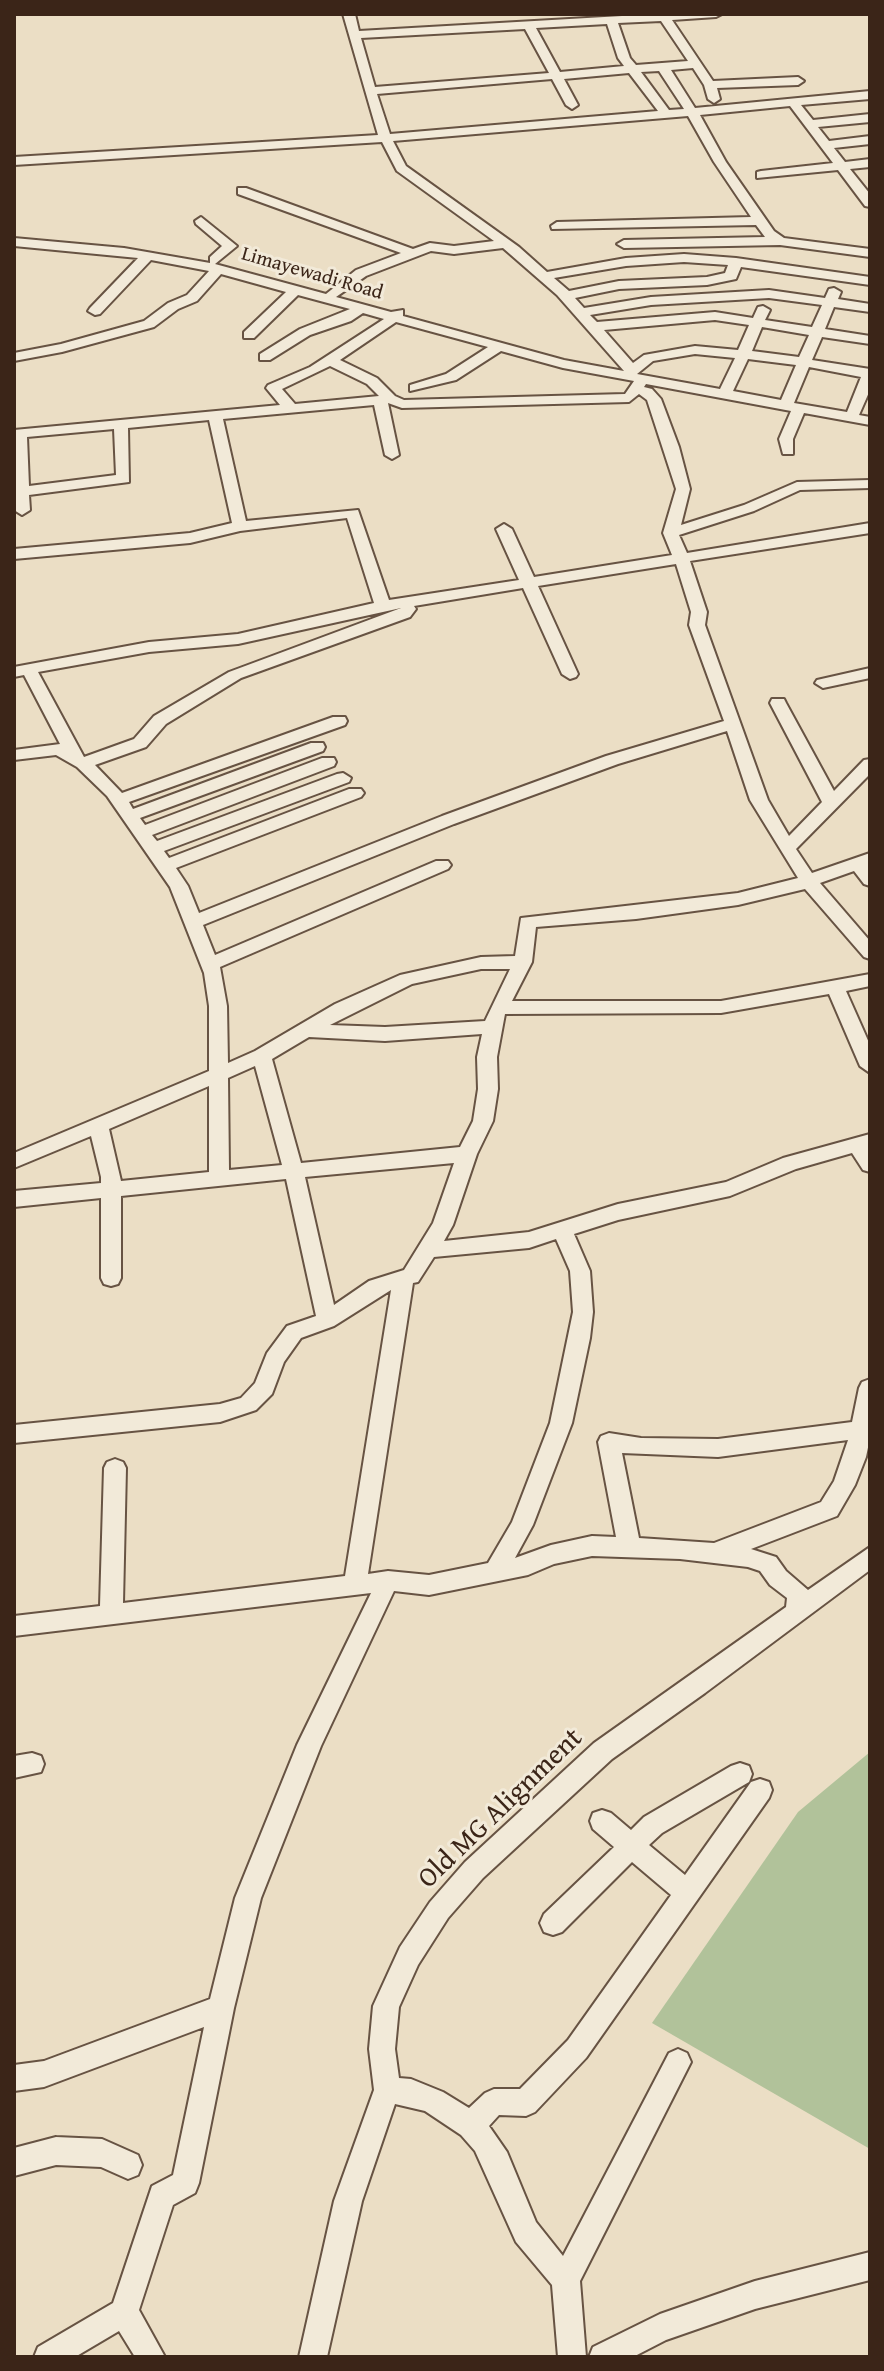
<!DOCTYPE html>
<style>
body{margin:0}
#map{position:relative;width:884px;height:2371px;overflow:hidden;background:#ebdec5;font-family:"Gentium Book Plus",serif}
canvas{display:block}
.frame{position:absolute;inset:0;border:16px solid #3b2518;pointer-events:none}
</style>
<div id="map">
<canvas width="884" height="2371"></canvas>
<div class="frame"></div>
</div>
<script>
const g = document.querySelector('canvas').getContext('2d');
g.lineJoin = 'round';
function fill(path, color) {
  g.fillStyle = color;
  g.fill(path, 'evenodd');
}
function poly(rows) {
  const path = new Path2D();
  for (const r of rows) {
    path.moveTo(r[0], r[1]);
    for (let i = 2; i < r.length; i += 2) path.lineTo(r[i], r[i + 1]);
  }
  return path;
}
function trace(path, color, width, dash) {
  g.strokeStyle = color;
  g.lineWidth = width;
  g.lineCap = dash ? 'butt' : 'round';
  g.setLineDash(dash || []);
  g.stroke(path);
}
function drawText(font, color, halo, rows, align = 'center') {
  g.font = font + ' "Gentium Book Plus",serif';
  g.lineWidth = 6;
  g.setLineDash([]);
  g.textBaseline = 'middle';
  g.strokeStyle = halo;
  g.fillStyle = color;
  for (const [text, x, y, turn = 0] of rows) {
    g.save();
    g.translate(x, y);
    g.rotate((+turn || 0) * Math.PI / 180);
    g.textAlign = isNaN(turn) ? turn : align;
    if (halo) g.strokeText(text, 0, 0);
    g.fillText(text, 0, 0);
    g.restore();
  }
}
const green = poly([
 [870,1752,870,2149,652,2023,798,1812]
]);
const minor = poly([
 [343,14,355,14,359,31,657,14,722,14,716,17,672,20,713,81,798,77,804,81,798,85,717,88,720,99,714,103,708,99,704,85,693,68,671,70,695,108,870,91,870,99,801,105,813,120,870,114,870,122,818,127,829,141,870,136,870,144,834,148,845,162,870,159,870,167,850,169,870,194,870,207,865,206,838,170,757,178,757,172,761,171,833,163,790,106,700,115,726,162,774,231,784,238,870,249,870,257,780,245,624,248,617,244,624,240,765,237,756,225,552,229,551,226,557,222,751,217,714,162,688,116,393,141,406,166,519,247,547,272,626,258,684,254,736,258,870,277,870,285,741,267,736,279,707,285,619,289,575,298,584,308,651,297,769,290,825,298,829,289,834,288,841,292,838,299,870,304,870,312,834,307,825,329,870,336,870,344,822,337,812,360,870,369,870,390,859,415,870,417,870,425,804,413,793,439,793,454,783,454,779,439,791,411,646,384,644,387,652,389,661,399,679,447,690,489,681,525,744,505,797,482,870,480,870,488,800,490,754,511,679,535,687,553,870,523,870,533,690,561,707,612,705,625,768,800,789,836,822,802,770,703,772,699,784,699,786,703,834,791,864,760,870,759,870,774,796,849,812,873,870,853,870,886,864,884,854,871,820,883,870,941,870,959,864,957,805,889,738,905,636,919,536,927,532,962,512,1001,721,1001,870,974,870,986,846,991,870,1045,870,1073,860,1066,829,994,721,1013,505,1014,497,1057,498,1089,493,1121,477,1154,453,1225,444,1241,529,1232,618,1204,726,1182,783,1158,870,1134,870,1172,863,1170,852,1153,796,1169,730,1196,618,1220,574,1234,590,1271,593,1312,590,1338,572,1423,533,1525,515,1558,551,1545,592,1536,616,1537,598,1442,601,1436,609,1433,641,1438,718,1439,852,1422,859,1388,862,1382,870,1379,870,1438,866,1457,855,1485,837,1516,751,1549,776,1557,786,1571,808,1590,870,1547,870,1570,705,1693,612,1759,483,1878,448,1918,418,1965,399,2007,395,2049,399,2078,411,2079,443,2092,469,2108,485,2093,494,2089,520,2089,568,2040,671,1895,632,1862,562,1932,553,1935,544,1932,540,1923,544,1914,614,1847,593,1829,590,1821,593,1813,602,1810,611,1813,631,1830,644,1817,731,1766,740,1763,749,1766,752,1774,749,1782,662,1833,649,1845,685,1875,751,1782,760,1779,769,1782,772,1790,769,1798,586,2058,535,2112,526,2116,499,2115,489,2126,507,2152,536,2222,563,2256,669,2053,678,2049,687,2053,691,2062,580,2281,586,2357,558,2357,552,2285,516,2242,475,2151,461,2135,425,2111,395,2104,362,2201,327,2357,299,2357,334,2201,374,2090,369,2049,373,2006,400,1947,430,1902,465,1862,594,1743,786,1607,787,1598,770,1585,760,1571,748,1567,680,1559,592,1556,554,1564,528,1575,429,1595,394,1591,321,1746,261,1898,234,2008,199,2183,195,2193,173,2205,139,2310,165,2357,135,2357,119,2331,75,2357,34,2357,38,2347,113,2303,152,2186,173,2175,204,2027,44,2087,14,2091,14,2065,44,2061,210,1999,235,1898,297,1745,371,1593,14,1636,14,1616,100,1606,104,1468,107,1462,115,1459,123,1462,126,1468,123,1603,345,1576,391,1290,334,1326,301,1338,284,1362,272,1394,256,1410,220,1422,14,1443,14,1425,220,1404,241,1398,255,1383,267,1353,287,1326,316,1316,286,1179,121,1196,121,1278,118,1284,111,1286,104,1284,101,1278,101,1198,14,1207,14,1191,101,1183,101,1177,91,1136,14,1168,14,1153,209,1071,209,1006,204,973,170,887,107,796,77,767,56,755,14,760,14,750,60,744,24,675,14,677,14,667,149,642,238,634,374,603,347,518,240,531,190,543,14,559,14,549,190,533,232,523,209,420,128,428,129,482,29,495,30,510,22,515,14,510,14,430,280,405,266,388,268,385,310,367,384,319,363,313,351,321,310,335,270,360,260,360,260,354,300,329,350,309,298,295,254,338,244,338,244,332,286,292,221,274,197,301,178,309,154,327,62,352,14,361,14,353,61,344,144,321,168,303,187,295,209,271,151,260,100,314,95,315,88,311,90,308,138,258,14,246,14,238,124,248,210,263,210,257,222,246,196,224,195,221,201,217,237,246,215,264,326,294,356,270,401,253,238,194,238,188,246,188,413,249,430,243,454,246,494,241,397,171,382,142,14,165,14,157,378,135,343,14],
 [661,21,688,61,636,65,630,58,618,23,661,21],
 [607,24,618,58,624,66,560,72,536,28,607,24],
 [525,29,549,73,375,87,361,38,525,29],
 [659,71,684,109,669,110,641,72,659,71],
 [629,73,658,111,390,134,377,94,552,79,566,105,572,109,578,105,564,79,629,73],
 [503,248,557,295,624,371,564,360,403,316,403,310,391,312,336,297,366,276,431,251,454,254,503,248],
 [684,262,728,265,725,273,707,277,619,281,569,291,554,278,626,266,684,262],
 [769,298,822,305,812,327,765,320,770,310,763,306,758,307,753,318,715,312,597,322,590,315,651,305,769,298],
 [715,320,749,325,738,350,695,346,644,355,633,363,604,330,715,320],
 [396,322,488,347,446,374,410,385,410,391,456,380,501,351,563,368,634,381,625,394,404,400,395,396,377,378,340,360,396,322],
 [762,327,809,335,799,357,752,351,762,327],
 [695,354,735,358,720,389,637,374,653,361,695,354],
 [748,359,796,365,781,400,733,391,748,359],
 [330,366,367,384,379,396,295,404,282,389,330,366],
 [809,367,861,377,847,412,794,403,809,367],
 [639,394,647,400,676,489,663,533,672,555,534,577,512,529,504,524,496,529,519,580,389,600,358,510,246,521,223,419,374,405,385,455,392,459,399,455,388,403,402,408,629,402,639,394],
 [114,429,116,475,29,486,27,437,114,429],
 [676,564,691,612,689,625,724,721,606,756,442,816,199,913,188,886,176,868,361,797,364,793,361,789,349,789,169,858,164,851,349,782,351,778,343,773,337,774,157,841,152,835,334,766,336,762,334,758,322,758,145,825,140,818,323,751,325,747,323,743,311,743,133,809,129,802,345,725,347,721,345,717,333,717,122,793,95,765,146,747,166,724,241,678,410,617,416,609,414,606,523,588,562,674,570,679,576,677,578,674,538,586,676,564],
 [401,608,229,672,154,716,134,739,84,757,38,672,149,652,238,644,401,608],
 [727,731,750,800,798,878,738,893,521,918,515,956,481,957,400,975,335,1004,255,1051,228,1063,227,1006,220,967,448,869,451,865,448,861,436,861,215,955,203,925,454,824,618,764,727,731],
 [481,969,510,969,485,1021,385,1027,330,1025,412,984,481,969],
 [482,1034,477,1057,478,1089,473,1121,460,1147,301,1163,272,1059,309,1037,385,1041,482,1034],
 [255,1066,282,1165,229,1170,228,1078,255,1066],
 [209,1086,209,1172,121,1181,109,1129,209,1086],
 [454,1163,433,1223,404,1270,369,1281,334,1305,305,1177,454,1163],
 [556,1239,570,1271,573,1312,550,1423,512,1522,488,1563,429,1575,388,1571,368,1574,413,1283,418,1282,434,1257,529,1248,556,1239],
 [848,1440,834,1481,821,1502,714,1543,639,1538,622,1453,718,1457,848,1440],
 [870,668,870,678,823,688,815,683,817,680,870,668],
 [32,1753,41,1756,44,1764,41,1772,14,1778,14,1756,32,1753],
 [56,2137,102,2139,138,2155,142,2165,138,2175,128,2179,101,2167,56,2165,14,2176,14,2148,56,2137],
 [870,2252,870,2280,755,2309,666,2340,633,2357,589,2357,593,2347,660,2314,755,2281,870,2252]
]);
const farStreetnames = [
 ["Limayewadi Road",312,274,16]
];
const nearStreetnames = [
 ["Old MG Alignment",501,1809,-44]
];
fill(green, '#b1c29a');
trace(minor, '#675343', 4);
fill(minor, '#f2ead9');
drawText('20px', '#3b2518', '#f2ead9', farStreetnames);
drawText('28px', '#3b2518', '#f2ead9', nearStreetnames);
</script>
